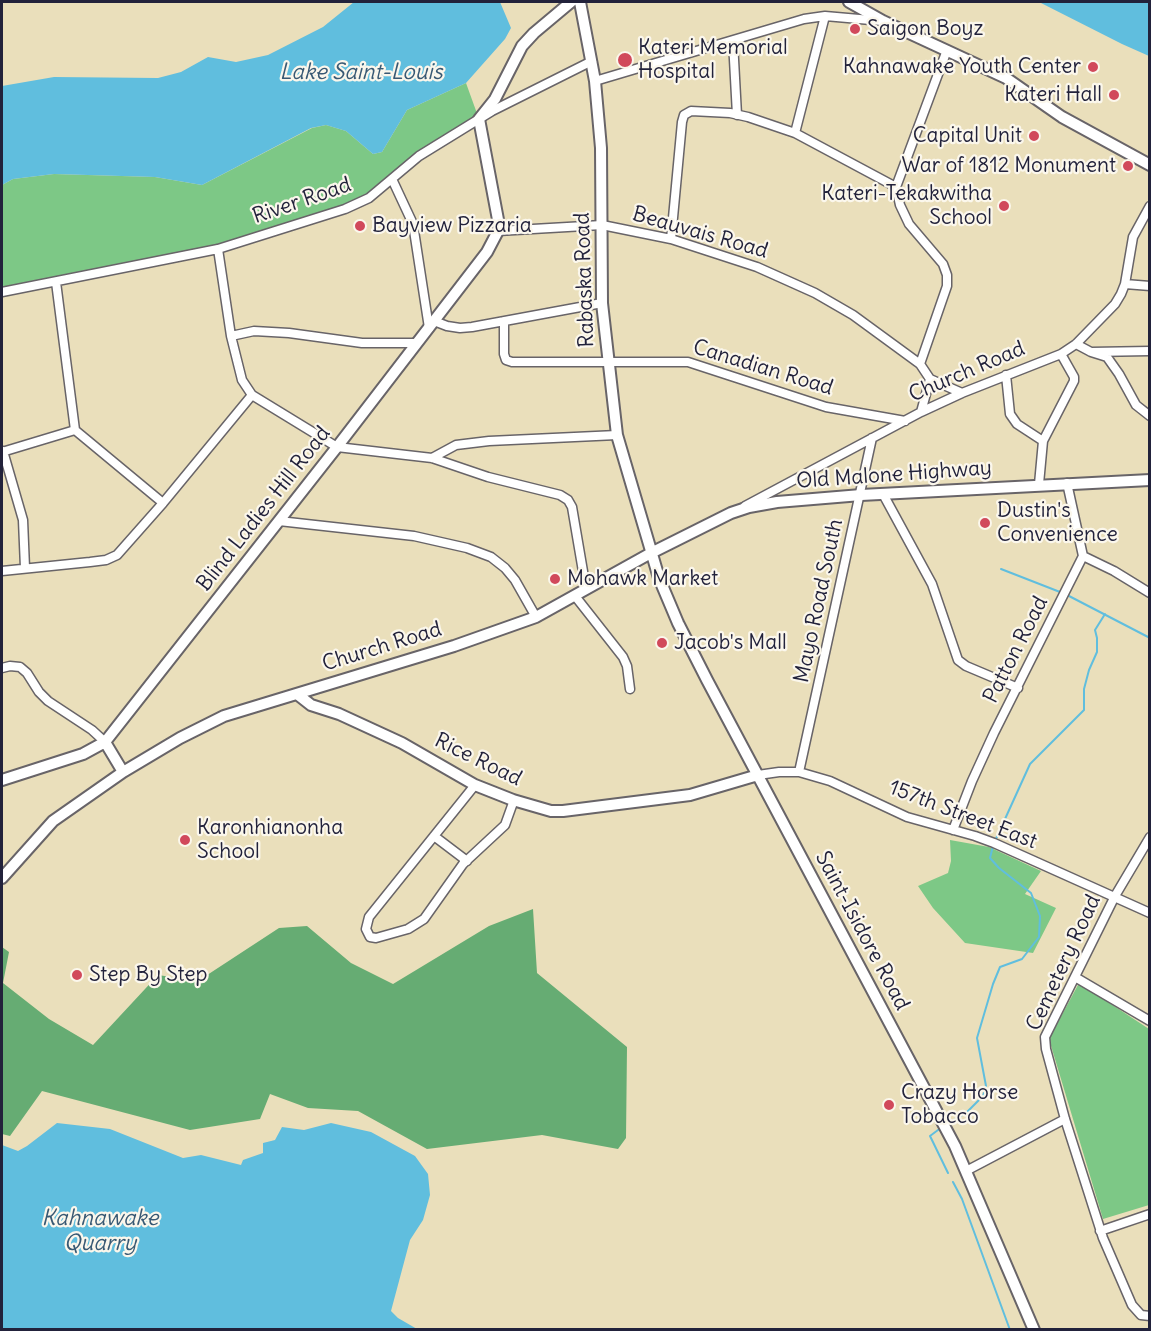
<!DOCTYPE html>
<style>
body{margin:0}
#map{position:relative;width:1151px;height:1331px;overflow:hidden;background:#eadfbb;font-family:Delius,sans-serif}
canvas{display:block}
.frame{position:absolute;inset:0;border:3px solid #22223b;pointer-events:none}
</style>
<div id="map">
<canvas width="1151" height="1331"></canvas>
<div class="frame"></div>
</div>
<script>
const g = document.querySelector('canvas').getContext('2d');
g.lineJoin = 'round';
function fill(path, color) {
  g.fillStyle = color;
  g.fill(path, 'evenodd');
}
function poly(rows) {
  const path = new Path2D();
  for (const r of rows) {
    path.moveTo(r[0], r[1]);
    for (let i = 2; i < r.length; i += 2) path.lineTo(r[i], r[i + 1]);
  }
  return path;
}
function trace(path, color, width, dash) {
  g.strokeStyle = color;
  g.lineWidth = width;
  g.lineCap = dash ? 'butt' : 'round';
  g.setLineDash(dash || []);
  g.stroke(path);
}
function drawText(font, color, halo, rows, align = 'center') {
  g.font = font + ' Delius,sans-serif';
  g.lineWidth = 4.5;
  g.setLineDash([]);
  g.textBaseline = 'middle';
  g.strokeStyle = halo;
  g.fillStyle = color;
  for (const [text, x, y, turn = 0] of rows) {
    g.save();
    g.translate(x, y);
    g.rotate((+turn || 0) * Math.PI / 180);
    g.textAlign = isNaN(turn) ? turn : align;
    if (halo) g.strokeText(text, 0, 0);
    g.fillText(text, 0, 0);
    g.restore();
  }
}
const green = poly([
 [466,83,479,119,419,156,369,198,218,249,2,292,2,185,13,179,54,174,155,177,202,185,312,128,326,125,346,131,373,154,382,152,407,110],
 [950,840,989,847,1041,871,1025,894,1056,908,1033,953,965,943,933,908,918,886,948,873,951,861],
 [1079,983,1149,1029,1149,1205,1103,1219,1049,1039]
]);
const forest = poly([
 [533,909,537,973,627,1047,626,1138,618,1149,542,1135,427,1149,358,1111,308,1108,270,1094,260,1119,190,1130,42,1091,10,1136,2,1134,2,947,9,952,3,983,49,1019,93,1045,158,975,198,981,279,928,307,926,351,963,393,984,489,926]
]);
const water = poly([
 [354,2,500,2,511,28,505,39,466,83,407,110,382,152,373,154,346,131,326,125,311,128,202,185,155,177,54,174,13,179,2,185,2,86,54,77,158,78,181,72,208,57,236,62,268,55,323,27],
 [1039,2,1149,2,1149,56,1122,44],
 [57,1123,110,1129,183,1158,201,1155,241,1165,243,1160,263,1153,263,1143,275,1140,282,1127,304,1130,331,1123,371,1132,415,1156,428,1174,430,1195,423,1220,410,1240,391,1311,398,1318,417,1329,2,1329,2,1145,18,1151,27,1146]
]);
const stream = poly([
 [1001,569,1060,592],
 [1069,596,1150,638],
 [995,841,1030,764,1084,710,1084,689,1089,670,1097,652,1097,638,1095,630,1105,614],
 [947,1124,966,1113,983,1096,986,1086,977,1038,993,984,1000,967,1022,959,1039,937,1040,916,1031,893,999,868,990,858,993,846],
 [942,1127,930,1136,948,1173],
 [953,1182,962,1199,1010,1330]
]);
const minor = poly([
 [733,41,737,115],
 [595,81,804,19,825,16,882,21],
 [795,133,825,16],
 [392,179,413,224,429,328],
 [896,187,900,205,909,224,943,264,947,275,947,286,920,364],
 [896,187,947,50],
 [498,231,602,225,671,239,757,267,815,293,853,315,920,364,930,379,921,412],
 [671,239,682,122,684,115,691,111,730,113,748,117,795,133,896,187],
 [218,249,231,336,242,380,252,395,337,447,432,458,488,477,560,495,568,500,572,507,586,589],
 [1125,284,1150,286],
 [2,292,218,249,345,209,369,198,419,156,492,111,592,61],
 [434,321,447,326,460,328,472,327,602,303],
 [504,321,504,354,506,360,512,362,688,362,826,407,905,421],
 [231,336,254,331,289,333,362,343,417,343],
 [1076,344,1091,352,1150,351],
 [1091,352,1107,357,1119,374,1136,405,1150,416],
 [1006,375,1010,414,1017,424,1043,441],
 [930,379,962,393],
 [75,430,163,503],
 [3,451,23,520,25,568],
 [2,452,75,430,56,282],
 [432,458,456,445,489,441,617,435],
 [1039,484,1043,441,1074,381,1074,377,1061,354],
 [883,494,932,584,958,660,966,666,1018,688],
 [745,506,921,412,962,393,1061,354,1076,344,1115,304,1121,294,1125,284,1133,237,1150,206],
 [279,521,414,536,467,548,491,557,505,568,515,580,536,617],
 [1083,556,1114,571,1150,593],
 [2,571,90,562,106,560,117,555,163,503,252,395],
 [575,596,623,657,627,666,630,689],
 [2,668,10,666,20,667,27,673,39,692,48,701,92,730,105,742],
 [799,772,872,438],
 [758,775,779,772,799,772,830,781,907,817,975,836,994,843,1150,913],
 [475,785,369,917,366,929,370,937,376,938,408,929,424,919,463,864,505,825,514,800],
 [953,830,972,781,994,733,1083,556,1067,483],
 [434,836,467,861],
 [1150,837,1115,896,1045,1037,1046,1049,1065,1119,1103,1238,1132,1305,1141,1315,1150,1316],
 [1075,977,1150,1021],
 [966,1171,1065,1119],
 [1100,1231,1150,1214]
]);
const tertiary = poly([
 [580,2,595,81,601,148,602,303,617,435,659,578,678,623,707,680,955,1146,1034,1330],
 [849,2,883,21,1006,78,1062,117,1150,165],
 [297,694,311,705,339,714,402,743,475,785,513,800,551,811,563,811,690,795,758,775],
 [105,742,123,772],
 [2,780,83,754,105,742,337,447,487,252,498,231,499,225,479,119,495,99,522,46,534,33,571,2],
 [2,878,53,821,123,772,180,738,224,716,454,646,536,617,651,553,731,513,749,507,777,502,861,495,1150,480]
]);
const markers = [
 [855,29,6,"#d1495b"],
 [625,60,8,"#d1495b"],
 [1093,67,6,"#d1495b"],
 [1114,95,6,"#d1495b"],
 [1034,136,6,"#d1495b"],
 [1128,166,6,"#d1495b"],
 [1004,206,6,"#d1495b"],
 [360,226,6,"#d1495b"],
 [985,523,6,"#d1495b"],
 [555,579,6,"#d1495b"],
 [662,643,6,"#d1495b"],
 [185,840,6,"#d1495b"],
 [77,975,6,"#d1495b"],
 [889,1105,6,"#d1495b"]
];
const poiNames = [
 ["Saigon Boyz",867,29],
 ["Kateri Memorial",638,48],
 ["Hospital",638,72],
 ["Kahnawake Youth Center",1081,67,"right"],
 ["Kateri Hall",1102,95,"right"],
 ["Capital Unit",1022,136,"right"],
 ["War of 1812 Monument",1116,166,"right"],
 ["Kateri-Tekakwitha",992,194,"right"],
 ["School",992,218,"right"],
 ["Bayview Pizzaria",372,226],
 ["Dustin's",997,511],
 ["Convenience",997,535],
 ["Mohawk Market",567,579],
 ["Jacob's Mall",674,643],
 ["Karonhianonha",197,828],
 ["School",197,852],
 ["Step By Step",89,975],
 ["Crazy Horse",901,1093],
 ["Tobacco",901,1117]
];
const streetNames = [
 ["River Road",302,201,-19],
 ["Beauvais Road",700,233,16],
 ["Rabaska Road",585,280,-92],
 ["Canadian Road",763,368,17],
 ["Church Road",967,372,-23],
 ["Old Malone Highway",894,475,-4],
 ["Blind Ladies Hill Road",264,509,-52],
 ["Mayo Road South",819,601,-78],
 ["Church Road",382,647,-17],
 ["Patton Road",1016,650,-63],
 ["Rice Road",478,760,26],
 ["157th Street East",963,815,21],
 ["Saint-Isidore Road",862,931,62],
 ["Cemetery Road",1064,963,-65]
];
const waterNames = [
 ["Lake Saint-Louis",361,73],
 ["Kahnawake",100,1219],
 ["Quarry",100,1244]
];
fill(green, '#7dc886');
fill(forest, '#66ac73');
fill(water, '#60bede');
trace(stream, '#60bede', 2);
trace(minor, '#686468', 11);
trace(tertiary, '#686468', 14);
trace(minor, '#fff', 8);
trace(tertiary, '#fff', 10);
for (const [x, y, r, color] of markers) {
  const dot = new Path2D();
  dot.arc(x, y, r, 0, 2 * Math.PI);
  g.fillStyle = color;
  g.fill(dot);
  trace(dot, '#fbf7ec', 2);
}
drawText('21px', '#22223b', '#fbf7ec', poiNames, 'left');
drawText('21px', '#22223b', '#fbf7ec', streetNames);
drawText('italic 22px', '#385974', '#fbf7ec', waterNames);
</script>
